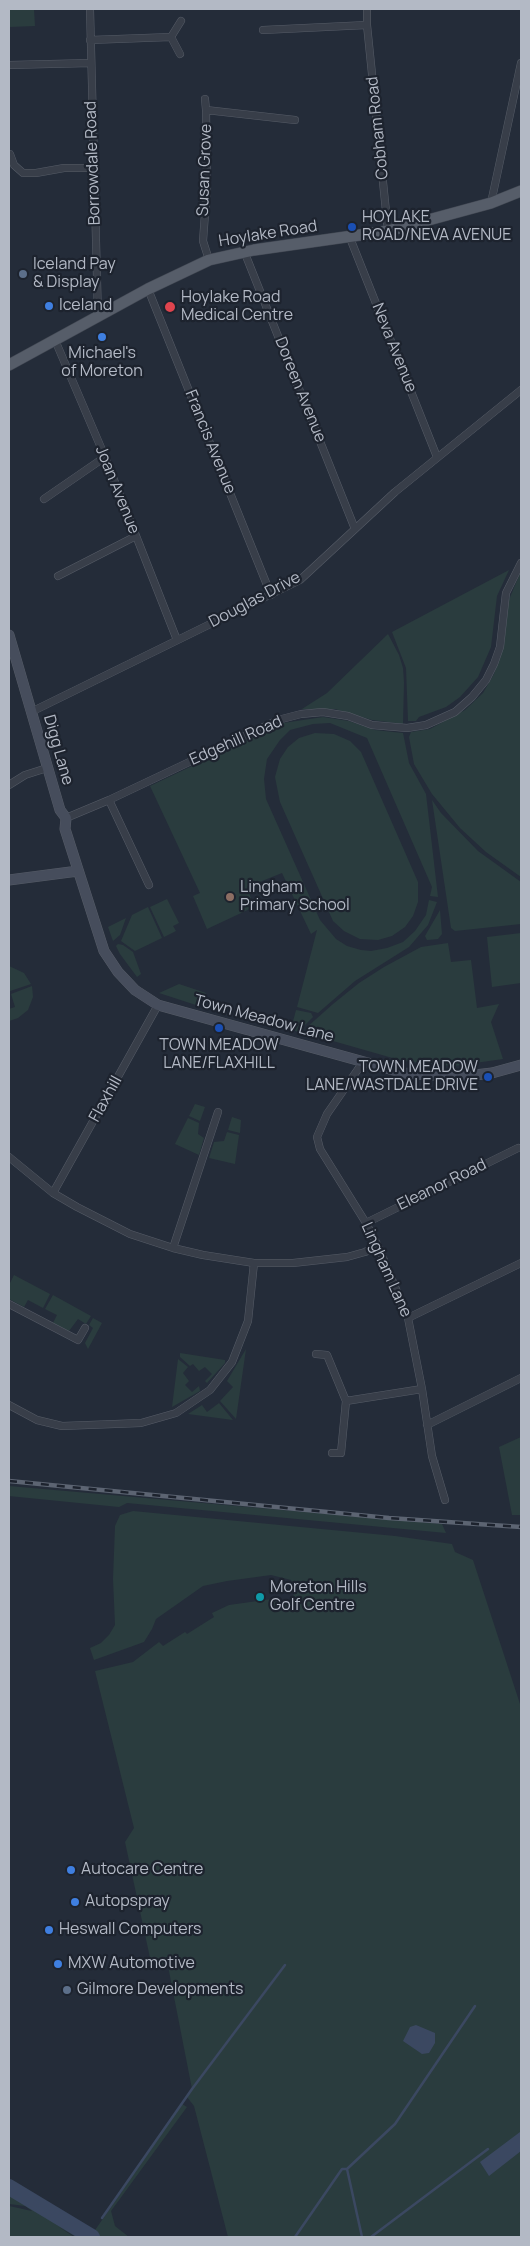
<!DOCTYPE html>
<style>
body{margin:0}
#map{position:relative;width:530px;height:2246px;overflow:hidden;background:#242c39;font-family:Manrope,sans-serif}
canvas{display:block}
.frame{position:absolute;inset:0;border:10px solid #b3b9c5;pointer-events:none}
</style>
<div id="map">
<canvas width="530" height="2246"></canvas>
<div class="frame"></div>
</div>
<script>
const g = document.querySelector('canvas').getContext('2d');
g.lineJoin = 'round';
function fill(path, color) {
  g.fillStyle = color;
  g.fill(path, 'evenodd');
}
function poly(rows) {
  const path = new Path2D();
  for (const r of rows) {
    path.moveTo(r[0], r[1]);
    for (let i = 2; i < r.length; i += 2) path.lineTo(r[i], r[i + 1]);
  }
  return path;
}
function trace(path, color, width, dash) {
  g.strokeStyle = color;
  g.lineWidth = width;
  g.lineCap = dash ? 'butt' : 'round';
  g.setLineDash(dash || []);
  g.stroke(path);
}
function drawText(font, color, halo, rows, align = 'center') {
  g.font = font + ' Manrope,sans-serif';
  g.lineWidth = 4.5;
  g.setLineDash([]);
  g.textBaseline = 'middle';
  g.strokeStyle = halo;
  g.fillStyle = color;
  for (const [text, x, y, turn = 0] of rows) {
    g.save();
    g.translate(x, y);
    g.rotate((+turn || 0) * Math.PI / 180);
    g.textAlign = isNaN(turn) ? turn : align;
    if (halo) g.strokeText(text, 0, 0);
    g.fillText(text, 0, 0);
    g.restore();
  }
}
const green = poly([
 [9,9,34,9,35,26,9,27],
 [509,570,497,596,491,647,478,677,460,697,446,707,419,717,416,721,408,721,406,668,392,632],
 [521,571,521,877,486,852,460,828,432,794,414,764,409,737,411,732,430,729,465,710,483,693,494,674,504,645,508,602],
 [388,634,399,655,403,668,404,683,403,724,372,720,335,709,302,709,327,693],
 [323,717,349,721,375,730,403,733,409,763,426,794,438,897,430,896,432,887,367,738,330,723,313,724,290,730,280,740,267,759,264,779,266,799,320,920,336,939,347,946,361,950,371,951,387,948,403,942,415,931,426,915,429,900,437,902,428,925,409,947,355,981,318,1013,297,1007,317,930,311,934,282,873,247,887,254,907,207,929,193,896,200,893,150,786,283,723],
 [315,733,334,734,350,741,361,752,418,882,418,902,413,916,405,927,392,936,378,940,360,939,344,931,333,921,280,802,275,777,280,759,288,747,299,738],
 [432,800,441,813,478,851,521,882,521,924,455,931,451,928],
 [167,899,179,923,173,926,176,931,164,937,150,907],
 [148,907,162,938,135,951,121,941,132,915],
 [440,910,442,934,438,939,427,940,425,936],
 [126,918,120,935,113,941,108,927],
 [521,933,521,983,492,987,487,937],
 [448,943,451,962,471,960,477,1008,499,1004,491,1022,503,1059,454,1066,429,1064,403,1061,305,1033,306,1028,333,1004,359,983,384,967,421,947],
 [118,944,123,945,133,952,141,974,137,977,120,954,116,946],
 [9,966,24,973,31,984,10,991],
 [179,984,206,993,202,1007,159,993],
 [32,986,33,997,28,1010,18,1018,9,1021,9,1009,15,1007,11,994],
 [296,1010,311,1013,313,1017,298,1032,291,1029],
 [195,1104,205,1107,200,1121,189,1116],
 [232,1117,241,1120,240,1133,228,1130],
 [188,1118,199,1123,198,1134,204,1138,199,1155,175,1144],
 [227,1132,239,1135,235,1164,209,1158,214,1142,224,1141],
 [14,1275,50,1294,43,1308,28,1300,24,1307,9,1299,9,1285],
 [53,1295,91,1316,86,1324,78,1319,69,1331,53,1323,57,1315,45,1309],
 [93,1318,102,1323,88,1349,85,1343,93,1328,89,1325],
 [246,1349,236,1419,220,1401,233,1387,227,1381],
 [180,1353,225,1360,225,1363,207,1383,205,1381,212,1374,205,1367,199,1371,193,1364,190,1366,180,1357],
 [178,1359,188,1367,183,1373,189,1381,185,1385,192,1392,199,1386,200,1391,172,1407],
 [219,1403,233,1420,188,1414,202,1405,207,1412],
 [521,1437,521,1515,512,1515,499,1447],
 [9,1486,442,1524,446,1533,127,1503,119,1507,9,1496],
 [133,1511,395,1536,452,1544,455,1552,473,1560,521,1707,521,2237,228,2237,194,2106,187,2097,192,2089,168,1966,152,1967,125,1842,134,1828,95,1671,133,1662,159,1642,163,1646,185,1632,187,1634,214,1617,212,1613,229,1605,272,1599,292,1602,295,1588,291,1580,271,1575,227,1581,203,1586,156,1619,152,1629,144,1642,94,1660,90,1648,101,1643,109,1635,115,1625,113,1579,115,1526,120,1515],
 [182,2104,187,2107,111,2211,115,2226,129,2237,91,2236],
 [9,2193,54,2219,83,2237,76,2237,59,2227,74,2237,9,2237,9,2206,32,2211,25,2206,9,2204]
]);
const water = poly([
 [416,2025,435,2033,435,2043,429,2053,422,2054,403,2041,410,2027],
 [520,2132,521,2151,489,2176,480,2162]
]);
const stream = poly([
 [347,2169,395,2124,475,2006],
 [102,2218,192,2089,285,1965],
 [295,2237,342,2169,347,2169,362,2237],
 [371,2237,488,2149]
]);
const river = poly([
 [9,2187,92,2237]
]);
const street = poly([
 [90,9,98,317],
 [367,9,367,25,388,231],
 [263,30,367,25],
 [171,37,181,21],
 [90,40,171,37,180,54],
 [9,65,91,63],
 [205,99,206,110],
 [10,154,14,165,23,173,36,173,64,168,93,168],
 [491,203,521,63],
 [350,238,437,457],
 [244,251,355,529],
 [209,260,203,241,207,186,206,110,295,120],
 [148,289,271,595],
 [55,340,105,457,177,640],
 [44,499,105,457],
 [58,576,136,536],
 [31,712,300,580,395,492,521,390],
 [9,785,25,775,47,768],
 [109,800,149,885],
 [66,818,109,800,278,720,301,714,323,712,348,716,372,725,407,728,426,725,455,712,472,697,486,680,494,664,500,647,506,593,521,563],
 [363,1062,327,1114,317,1137,320,1149,366,1223,378,1246,408,1318,422,1389,432,1456,445,1500],
 [9,1157,53,1193,77,1207,130,1234,173,1248,203,1255,254,1263,293,1263,347,1257,365,1252,378,1246],
 [53,1193,158,1005],
 [366,1223,518,1148],
 [173,1248,218,1112],
 [9,1304,78,1340,85,1328],
 [408,1318,521,1263],
 [316,1354,327,1355,346,1401,341,1453,332,1453],
 [346,1401,422,1389],
 [9,1405,37,1420,62,1426,141,1423,176,1413,210,1390,232,1362,248,1321,254,1263],
 [427,1425,521,1378]
]);
const secondary = poly([
 [9,635,60,810,66,818,65,829,104,951,118,972,135,990,158,1005,404,1073,457,1077,492,1073,521,1065],
 [9,880,78,871]
]);
const primary = poly([
 [9,365,148,289,209,260,254,250,388,231,491,203,521,191]
]);
const rail = poly([
 [9,1481,389,1518,521,1527]
]);
const markers = [
 [352,227,5,"#1a4fb4"],
 [23,274,5,"#5c6f8a"],
 [49,306,5,"#3f7fe0"],
 [170,307,6,"#e0444e"],
 [102,337,5,"#3f7fe0"],
 [230,897,5,"#8d6e63"],
 [219,1028,5,"#1a4fb4"],
 [488,1077,5,"#1a4fb4"],
 [260,1597,5,"#0f9aa8"],
 [71,1870,5,"#3f7fe0"],
 [75,1902,5,"#3f7fe0"],
 [49,1930,5,"#3f7fe0"],
 [58,1964,5,"#3f7fe0"],
 [67,1990,5,"#5c6f8a"]
];
const streetNames = [
 ["Cobham Road",378,128,-96],
 ["Borrowdale Road",93,163,-92],
 ["Susan Grove",205,170,-88],
 ["Hoylake Road",268,234,-9],
 ["Neva Avenue",394,348,68],
 ["Doreen Avenue",300,390,68],
 ["Francis Avenue",210,442,68],
 ["Joan Avenue",117,490,68],
 ["Douglas Drive",255,600,-28],
 ["Edgehill Road",236,741,-24],
 ["Digg Lane",58,750,74],
 ["Town Meadow Lane",264,1019,15],
 ["Flaxhill",106,1099,-61],
 ["Eleanor Road",442,1185,-26],
 ["Lingham Lane",386,1270,66]
];
const poiNames = [
 ["HOYLAKE",362,218],
 ["ROAD/NEVA AVENUE",362,236],
 ["Iceland Pay",33,265],
 ["& Display",33,283],
 ["Hoylake Road",181,298],
 ["Medical Centre",181,316],
 ["Iceland",59,306],
 ["Michael's",102,354,"center"],
 ["of Moreton",102,372,"center"],
 ["Lingham",240,888],
 ["Primary School",240,906],
 ["TOWN MEADOW",219,1046,"center"],
 ["LANE/FLAXHILL",219,1064,"center"],
 ["TOWN MEADOW",478,1068,"right"],
 ["LANE/WASTDALE DRIVE",478,1086,"right"],
 ["Moreton Hills",270,1588],
 ["Golf Centre",270,1606],
 ["Autocare Centre",81,1870],
 ["Autopspray",85,1902],
 ["Heswall Computers",59,1930],
 ["MXW Automotive",68,1964],
 ["Gilmore Developments",77,1990]
];
fill(green, '#2a3c3e');
fill(water, '#3b4861');
trace(stream, '#3b4861', 2.5);
trace(river, '#3b4861', 16);
trace(street, '#565c67', 8);
trace(secondary, '#565c67', 11);
trace(primary, '#414752', 12);
trace(street, '#383e49', 7);
trace(secondary, '#464d5c', 10);
trace(primary, '#565d69', 11);
trace(rail, '#5c6472', 4.5);
trace(rail, '#1d232e', 2.5, [8]);
for (const [x, y, r, color] of markers) {
  const dot = new Path2D();
  dot.arc(x, y, r, 0, 2 * Math.PI);
  g.fillStyle = color;
  g.fill(dot);
  trace(dot, '#1d232e', 2);
}
drawText('16px', '#b3b9c5', '#1d232e', streetNames);
drawText('16px', '#b3b9c5', '#1d232e', poiNames, 'left');
</script>
